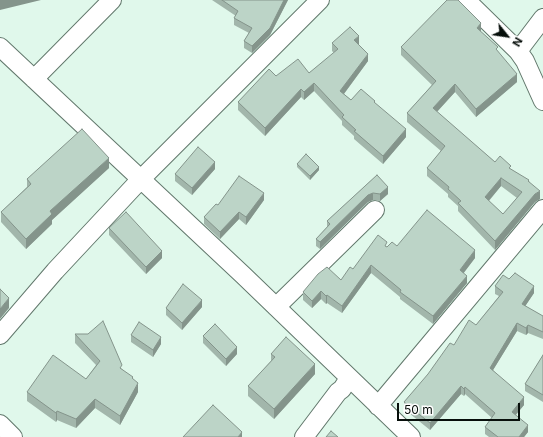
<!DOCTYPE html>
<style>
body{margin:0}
#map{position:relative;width:543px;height:437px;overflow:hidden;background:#e0f8eb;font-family:Inter,sans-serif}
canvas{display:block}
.north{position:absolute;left:487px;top:16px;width:40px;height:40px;-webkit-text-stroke:3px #fefefe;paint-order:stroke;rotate:120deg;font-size:11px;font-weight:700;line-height:16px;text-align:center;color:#070f0b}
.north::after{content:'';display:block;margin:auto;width:14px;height:18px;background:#070f0b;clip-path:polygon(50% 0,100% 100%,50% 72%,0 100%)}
.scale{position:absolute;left:397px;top:403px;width:123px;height:18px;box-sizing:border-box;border:2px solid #070f0b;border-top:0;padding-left:5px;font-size:12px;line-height:14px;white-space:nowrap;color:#070f0b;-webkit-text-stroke:3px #fefefe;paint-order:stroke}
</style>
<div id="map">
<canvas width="543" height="437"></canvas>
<div class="north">N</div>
<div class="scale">50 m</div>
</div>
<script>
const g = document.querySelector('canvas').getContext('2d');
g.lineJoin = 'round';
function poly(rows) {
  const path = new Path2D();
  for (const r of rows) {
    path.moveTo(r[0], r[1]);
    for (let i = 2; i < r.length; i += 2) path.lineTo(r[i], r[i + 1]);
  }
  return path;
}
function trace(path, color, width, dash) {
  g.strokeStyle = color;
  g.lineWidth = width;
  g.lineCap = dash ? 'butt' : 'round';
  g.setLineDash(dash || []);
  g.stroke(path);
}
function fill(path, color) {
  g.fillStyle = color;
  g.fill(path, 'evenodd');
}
const minor = poly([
 [466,0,518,51,525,61,543,101],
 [0,47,243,275,411,437],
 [518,51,543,18],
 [34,79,112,0],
 [276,307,375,210],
 [0,335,55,271,140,180,320,0],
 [378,406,543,209],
 [0,424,13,437],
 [304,437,338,392,342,389,349,378]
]);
const wall = poly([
 [212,0,288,0,270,35,252,53,244,48,244,41,249,33,234,25,234,18,236,16],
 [481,31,481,32,498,52,517,82,476,117,455,92,437,112,495,162,511,169,529,181,540,199,535,202,495,250,458,211,458,206,448,197,448,194,427,176,427,168,441,151,407,122,407,113,432,85,401,55,401,47],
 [501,186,517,198,503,214,489,201],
 [332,43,359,44,358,44,368,61,344,94,351,100,375,103,406,137,383,164,354,139,354,136,342,125,342,121,314,91,304,100,301,97,265,136,238,110,238,102,276,76,309,73,334,53,332,51],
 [297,164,319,170,310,180,297,167],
 [109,168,52,220,52,224,26,249,1,222,1,212,27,187,27,179],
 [215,169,192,195,175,181,175,174],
 [377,175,388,194,380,201,373,200,368,202,320,249,316,246,316,239,327,227,327,221],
 [264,200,246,225,239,219,220,239,204,224,204,217],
 [109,228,162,258,146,274,109,235],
 [397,246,475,258,463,273,467,283,433,324,400,299,400,297,371,273,342,313,327,303,326,304,321,299,312,308,303,300,303,292,341,280,353,269,387,247],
 [509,279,534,293,525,306,543,316,543,339,528,333,526,335,517,331,493,370,524,405,516,415,528,432,524,437,489,437,485,434,485,427,492,418,465,394,464,396,461,394,430,430,404,409,404,402,454,345,476,325,499,296,495,294,495,286],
 [202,307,182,330,166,315,166,308],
 [75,334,122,369,133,379,138,392,120,425,95,408,76,428,57,420,56,422,27,401,27,392,86,379,96,365,75,343],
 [131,335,161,344,153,357,131,342],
 [203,336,237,354,226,366,203,343],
 [271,354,315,374,274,419,248,396,248,386,271,361],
 [543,355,543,402,525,391,525,384]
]);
const shadedWall = poly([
 [0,0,41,0,0,10],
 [284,0,288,0,270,35,252,53,252,46],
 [481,23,481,31,477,36,477,28],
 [359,36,359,44,354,48,354,40],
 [368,54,368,61,340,99,340,91],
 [517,74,517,82,476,117,476,109],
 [314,83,314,91,304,100,304,92],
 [455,84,455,92,433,116,433,108],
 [301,89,301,97,265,136,265,128],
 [406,129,406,137,383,164,383,156],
 [109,158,109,168,52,220,52,224,26,249,26,239,50,211],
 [215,162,215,169,192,195,192,188],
 [319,167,319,170,310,180,310,176],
 [501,178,501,186,485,205,485,197],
 [388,187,388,194,380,201,380,194],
 [540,191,540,199,535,202,495,250,495,241,535,194],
 [264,193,264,200,246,225,246,217],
 [373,193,373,200,368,202,320,249,320,242,368,195],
 [239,212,239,219,220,239,220,232],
 [475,250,475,258,460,278,460,270],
 [162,251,162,258,146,274,146,267],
 [371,265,371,273,342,313,342,306],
 [467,276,467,283,433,324,433,316],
 [534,286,534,293,522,311,522,304],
 [321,291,321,299,312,308,312,301],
 [327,295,327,303,326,304,326,296],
 [9,298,9,308,0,319,0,309],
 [202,300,202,307,182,330,182,323],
 [517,323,517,331,490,375,490,368],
 [528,325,528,333,526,335,526,328],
 [161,337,161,344,153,357,153,350],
 [237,347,237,354,226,366,226,359],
 [315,364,315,374,274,419,274,409],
 [138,383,138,392,120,425,120,416],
 [461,386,461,394,430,430,430,423],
 [465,387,465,394,464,396,464,389],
 [524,397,524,405,512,419,512,412],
 [95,399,95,408,76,428,76,419],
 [57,411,57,420,56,422,56,413],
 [528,425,528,432,524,437,519,437],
 [242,432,242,437,238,437]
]);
const building = poly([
 [222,0,284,0,270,28,252,46,244,41,252,28,234,18,238,11,222,0],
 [447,0,458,0,481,23,477,28,498,47,496,49,517,74,476,109,455,84,433,108,495,162,500,156,511,166,509,168,529,180,528,181,540,191,535,194,495,241,458,203,461,201,448,189,449,187,427,168,445,146,407,113,436,81,401,47,447,0],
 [501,178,522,192,503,214,485,197,501,178],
 [350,27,359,36,354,40,368,54,340,91,351,100,361,89,375,101,374,102,406,129,383,156,354,131,356,130,342,117,344,115,314,83,304,92,301,89,265,128,238,102,269,69,276,76,298,59,309,73,338,49,332,43,350,27],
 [82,129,109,158,50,211,52,214,26,239,1,212,31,184,27,179,82,129],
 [198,147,215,162,192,188,175,174,198,147],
 [306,154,319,167,310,176,297,164,306,154],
 [377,175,388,187,380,194,373,193,368,195,320,242,316,239,330,224,327,221,377,175],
 [239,176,264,193,246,217,239,212,220,232,204,217,216,204,218,205,239,176],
 [427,210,475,250,460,270,467,276,433,316,400,292,401,290,371,265,342,306,327,295,326,296,321,291,312,301,303,292,318,274,327,267,341,280,350,267,353,269,378,235,387,242,385,246,387,247,392,242,397,246,427,210],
 [126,212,162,251,146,267,109,228,126,212],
 [515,273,534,286,522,304,543,316,543,332,528,325,526,328,517,323,490,368,524,397,512,412,528,425,519,437,498,437,485,427,495,413,465,387,464,389,461,386,430,423,404,402,428,374,450,343,454,345,469,320,476,325,503,292,495,286,503,275,509,279,515,273],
 [183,284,202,300,182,323,166,308,183,284],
 [0,289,9,298,0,309,0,289],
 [103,321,122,365,120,368,133,377,132,378,138,383,120,416,95,399,76,419,57,411,56,413,27,392,53,355,86,379,100,361,75,334,88,334,103,321],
 [139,322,161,337,153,350,131,335,139,322],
 [215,324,237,347,226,359,203,336,215,324],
 [286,337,315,364,274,409,248,386,275,357,271,354,286,337],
 [543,355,543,395,525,384,543,355],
 [213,405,242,432,238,437,183,437,213,405],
 [331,431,338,437,326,437,331,431]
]);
trace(minor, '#61776b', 20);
trace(minor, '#fff', 18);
fill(wall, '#a2b6ab');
fill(shadedWall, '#84948b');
fill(building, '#bcd4c7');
trace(building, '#84948b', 1);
</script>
